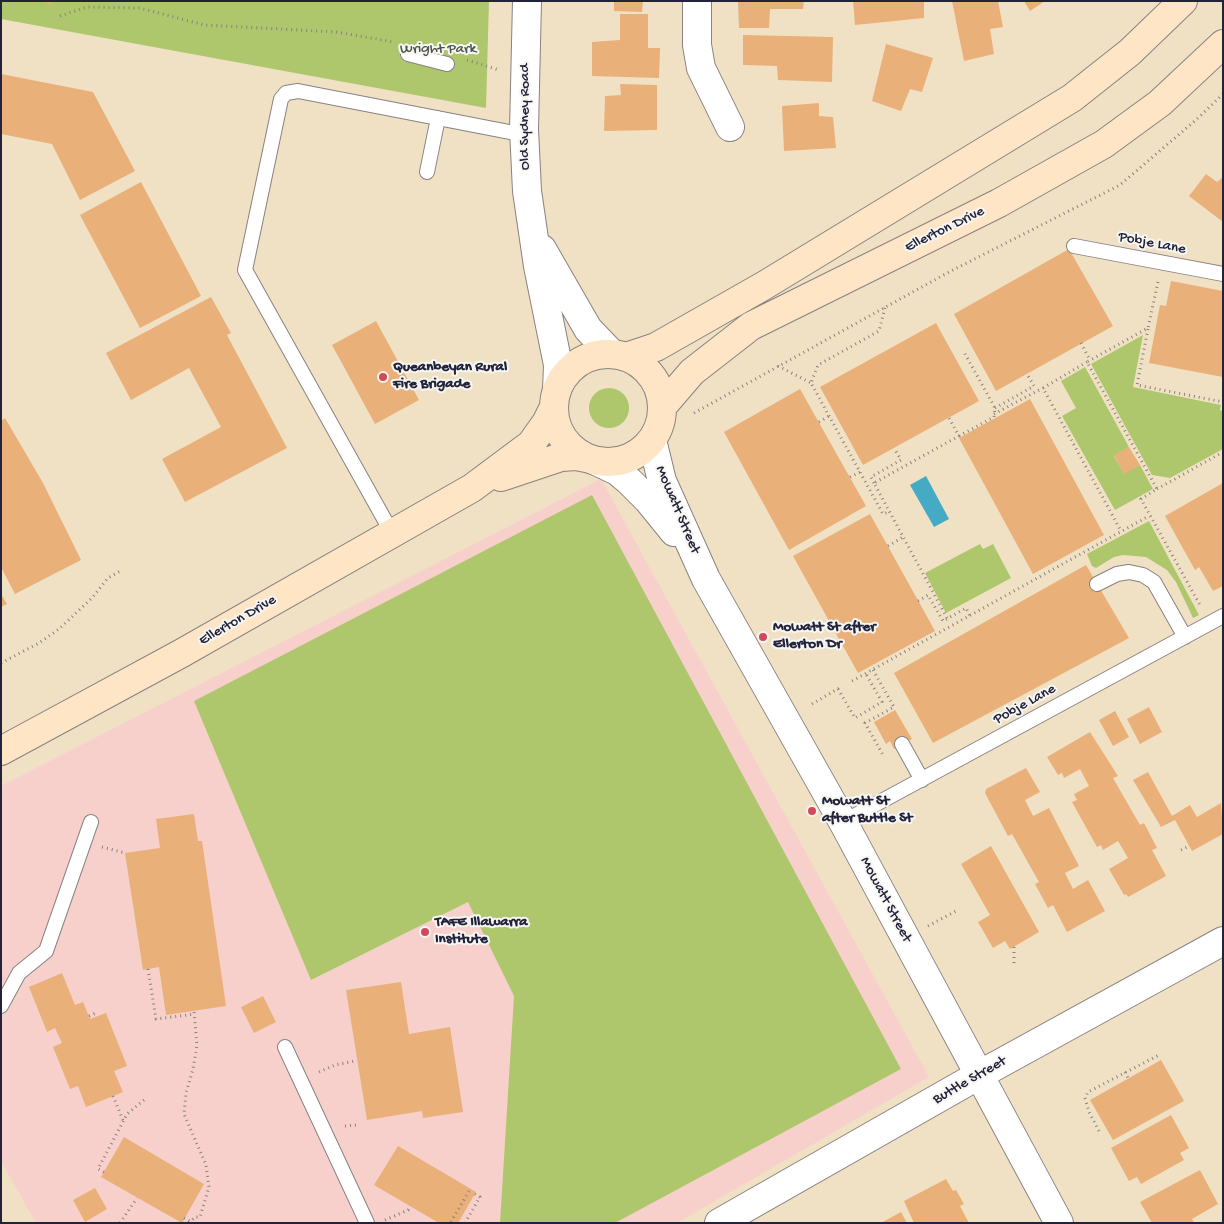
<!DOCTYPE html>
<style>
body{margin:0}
#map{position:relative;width:1224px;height:1224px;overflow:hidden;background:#f0e1c5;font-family:"Gochi Hand",sans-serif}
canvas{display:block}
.frame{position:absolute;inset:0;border:2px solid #22223b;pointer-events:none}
</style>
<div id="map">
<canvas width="1224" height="1224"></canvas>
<div class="frame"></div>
</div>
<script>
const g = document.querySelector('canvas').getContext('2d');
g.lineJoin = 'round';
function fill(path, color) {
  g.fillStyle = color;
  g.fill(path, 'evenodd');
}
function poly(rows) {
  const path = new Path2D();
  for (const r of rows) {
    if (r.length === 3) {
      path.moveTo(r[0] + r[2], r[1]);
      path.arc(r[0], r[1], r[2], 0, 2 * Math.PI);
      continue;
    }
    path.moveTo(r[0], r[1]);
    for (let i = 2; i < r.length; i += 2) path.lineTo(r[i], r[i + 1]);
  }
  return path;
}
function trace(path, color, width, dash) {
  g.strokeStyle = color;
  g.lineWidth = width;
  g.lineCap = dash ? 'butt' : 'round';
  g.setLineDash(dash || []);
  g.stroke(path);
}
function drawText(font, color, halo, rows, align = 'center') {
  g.font = font + ' "Gochi Hand",sans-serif';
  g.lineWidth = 4;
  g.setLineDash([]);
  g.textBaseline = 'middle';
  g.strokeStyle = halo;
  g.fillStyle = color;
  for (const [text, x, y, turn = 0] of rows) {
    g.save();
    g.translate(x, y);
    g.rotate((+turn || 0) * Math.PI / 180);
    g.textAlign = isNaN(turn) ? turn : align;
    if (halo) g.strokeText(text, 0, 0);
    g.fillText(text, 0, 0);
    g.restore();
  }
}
const built = poly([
 [601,479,929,1077,677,1223,36,1223,1,1161,1,786]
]);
const green = poly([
 [1,1,489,1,486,108,1,19],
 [1143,335,1133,387,1221,405,1220,410,1223,411,1223,449,1170,478,1152,475,1091,364],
 [1085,367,1129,447,1114,456,1124,473,1140,465,1153,489,1115,510,1062,416,1076,408,1061,381],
 [609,408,20],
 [592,495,901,1069,615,1223,500,1223,514,996,468,902,311,980,194,701],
 [1149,521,1199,615,1193,618,1176,582,1167,570,1146,557,1123,555,1114,557,1096,568,1092,566,1087,554],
 [980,544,983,549,993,544,1011,578,946,613,925,573]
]);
const water = poly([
 [926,476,949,519,934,527,910,485]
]);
const building = poly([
 [39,1,53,1,52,5],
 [614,1,643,1,642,12,614,11],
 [738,1,804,1,803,9,770,9,769,28,739,28],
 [853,1,924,1,924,18,855,25],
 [952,1,998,1,1003,27,990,29,994,54,964,61],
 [1024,1,1045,1,1030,11],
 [620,14,648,14,648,48,660,48,659,78,592,76,592,42,620,40],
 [743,35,833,37,832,82,778,80,777,66,743,65],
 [886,44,933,58,922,92,910,89,901,111,872,101],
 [1,74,93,92,135,171,80,200,52,144,1,134],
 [620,84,657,85,657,130,604,131,605,96,621,95],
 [819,103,819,116,833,117,836,148,784,151,782,106],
 [1206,174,1217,182,1223,177,1223,222,1189,196],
 [141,182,201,296,140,328,80,215],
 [1069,249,1113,326,996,391,954,314],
 [1171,281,1223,291,1223,377,1149,363,1160,305,1166,306],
 [211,297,231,333,227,335,287,448,185,502,162,459,221,427,189,368,131,400,106,353],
 [376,321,419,400,375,424,332,345],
 [936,323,979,401,863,465,820,387],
 [800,389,866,506,789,550,724,432],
 [1030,399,1104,535,1033,574,959,438],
 [5,418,43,483,81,560,15,594,1,567,1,421],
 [1129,447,1140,465,1124,474,1114,455],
 [1223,483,1223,586,1213,591,1199,567,1195,570,1165,516],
 [870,514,935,631,858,673,793,556],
 [1086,565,1129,638,933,743,894,673],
 [1,594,7,604,1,607],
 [1149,707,1162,732,1140,744,1127,719],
 [895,710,912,739,894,749,890,741,886,744,874,722],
 [1115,711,1129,737,1113,746,1099,720],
 [1090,732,1118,776,1113,778,1140,825,1144,823,1157,848,1152,850,1166,876,1128,897,1126,894,1124,895,1109,869,1128,858,1118,841,1103,850,1101,845,1097,847,1072,802,1077,800,1074,794,1089,786,1080,769,1064,778,1062,773,1058,775,1047,757],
 [1026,768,1040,792,1025,800,1033,816,1049,808,1079,866,1065,873,1073,889,1088,880,1105,911,1067,932,1053,905,1048,908,1035,884,1039,882,1012,834,1008,836,985,793,986,789],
 [1148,772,1172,816,1190,805,1197,817,1221,803,1223,834,1192,851,1175,820,1161,827,1133,780],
 [194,814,198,841,202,841,226,1006,166,1015,159,967,143,970,125,853,160,848,156,819],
 [991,846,1039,932,1010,949,1005,941,993,948,978,922,990,915,961,864],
 [62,973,75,1005,83,1002,90,1019,106,1013,127,1066,114,1071,123,1092,86,1107,78,1086,70,1089,53,1047,62,1043,55,1028,47,1032,29,987],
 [401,982,409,1034,450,1027,463,1112,423,1118,422,1111,367,1120,346,990],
 [263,996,276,1022,254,1033,241,1007],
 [1161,1060,1184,1101,1113,1140,1090,1100],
 [1171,1115,1189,1148,1180,1153,1184,1160,1141,1184,1137,1177,1129,1181,1111,1148],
 [124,1137,204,1184,182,1223,101,1177],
 [398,1146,476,1192,458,1223,439,1223,374,1185],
 [1200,1170,1218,1204,1192,1219,1194,1223,1152,1223,1140,1202],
 [946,1179,953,1191,956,1190,964,1204,960,1206,969,1223,914,1223,904,1201],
 [95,1188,107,1209,85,1222,73,1200],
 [901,1212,907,1223,881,1223]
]);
const path = poly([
 [60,16,87,7,140,8,204,25,337,32,393,42],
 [467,60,499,70],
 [1158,282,1148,328,1087,362,1157,489,1141,499,1200,605],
 [885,308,879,331,818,365,811,383,883,514,889,512],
 [1148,329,1137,385,1223,402],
 [1081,343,1090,360],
 [1087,362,1043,388,1121,531],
 [778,366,811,383],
 [995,408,1034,386,1027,374],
 [694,413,949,272,1120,185,1197,119,1223,94],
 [994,414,1043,388],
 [819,422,829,416],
 [959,436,994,417,995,408,964,352],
 [850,477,860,472],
 [874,483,871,477,901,460,894,448],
 [1157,489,1223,452],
 [888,546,903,537],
 [918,601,928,595,943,621,966,608,970,616],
 [947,618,874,483,959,436,949,418],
 [1,663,39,643,59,629,92,598,108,578,122,570],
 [873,670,894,707,865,723,883,755],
 [852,681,1149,516],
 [838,689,855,718,882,702,866,674],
 [812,704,841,687],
 [102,847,125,853],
 [1181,850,1189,846],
 [928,926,956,911],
 [1014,963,1014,947],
 [148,969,156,1019,195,1014],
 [89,1016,96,1013],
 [319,1072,335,1065,355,1061],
 [1125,1072,1128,1078],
 [113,1096,123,1120],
 [345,1126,357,1125],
 [1099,1131,1089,1112,1085,1098,1088,1092,1159,1055],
 [104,1172,98,1169,127,1114,144,1100],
 [184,1218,191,1222],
 [385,1220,408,1210,410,1206],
 [451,1222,469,1191],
 [120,1223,137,1198],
 [189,1223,195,1217,200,1217,209,1187,206,1165,184,1114,186,1093,193,1069,197,1045,194,1011],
 [465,1223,480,1197,475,1194]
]);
const lane = poly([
 [408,54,447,64],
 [427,172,438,118],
 [1074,246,1223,274],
 [392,533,245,270,281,99,286,93,298,91,525,135],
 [1097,584,1117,574,1129,572,1143,575,1154,582,1185,637],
 [902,744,922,780],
 [843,822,1223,616],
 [1,1006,19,973,46,951,91,822],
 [285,1047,367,1223]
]);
const street = poly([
 [527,1,524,129,527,191,538,266,558,365,557,390],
 [697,1,697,45,701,68,730,127],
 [542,249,588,329,612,354],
 [652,440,662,481,706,579,843,822,1059,1223],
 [596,461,617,471,629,481,648,500,674,532],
 [719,1223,979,1075,1223,941]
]);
const secondary = poly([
 [608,408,54],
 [626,357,656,347,765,285,1072,98,1130,52,1183,1],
 [662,407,692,372,751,326,999,203,1104,144,1160,103,1223,44],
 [501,477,561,457,576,456,586,458],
 [1,751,182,653,472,488,531,444,546,423,554,407]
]);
const markers = [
 [383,377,5,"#d1495b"],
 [763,637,5,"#d1495b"],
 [812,811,5,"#d1495b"],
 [425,932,5,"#d1495b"]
];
const parkNames = [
 ["Wright Park",438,50]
];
const streetNames = [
 ["Old Sydney Road",526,117,-90],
 ["Ellerton Drive",945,230,-26],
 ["Pobje Lane",1152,244,11],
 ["Mowatt Street",677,510,67],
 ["Ellerton Drive",238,621,-30],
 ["Pobje Lane",1025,705,-29],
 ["Mowatt Street",885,900,62],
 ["Buttle Street",970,1081,-30]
];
const poiNames = [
 ["Queanbeyan Rural",393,368],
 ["Fire Brigade",393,385],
 ["Mowatt St after",773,628],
 ["Ellerton Dr",773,645],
 ["Mowatt St",822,802],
 ["after Buttle St",822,819],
 ["TAFE Illawarra",435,923],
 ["Institute",435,940]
];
fill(built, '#f7d0cb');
fill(green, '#afc76c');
fill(water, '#45abc4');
fill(building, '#e9b079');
trace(lane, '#898280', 16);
trace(street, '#898280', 30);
trace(secondary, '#898280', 30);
trace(path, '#898280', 3, [1, 4]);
trace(lane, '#fff', 14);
trace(street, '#fff', 28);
trace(secondary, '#fde5c5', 28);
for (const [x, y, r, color] of markers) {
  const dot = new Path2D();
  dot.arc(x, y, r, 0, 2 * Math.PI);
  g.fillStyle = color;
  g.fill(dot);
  trace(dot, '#f6f6f2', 2);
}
drawText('15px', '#4c544a', '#f6f6f2', parkNames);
drawText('15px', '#22223b', '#f6f6f2', streetNames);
drawText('bold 15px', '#22223b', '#f6f6f2', poiNames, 'left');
</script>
